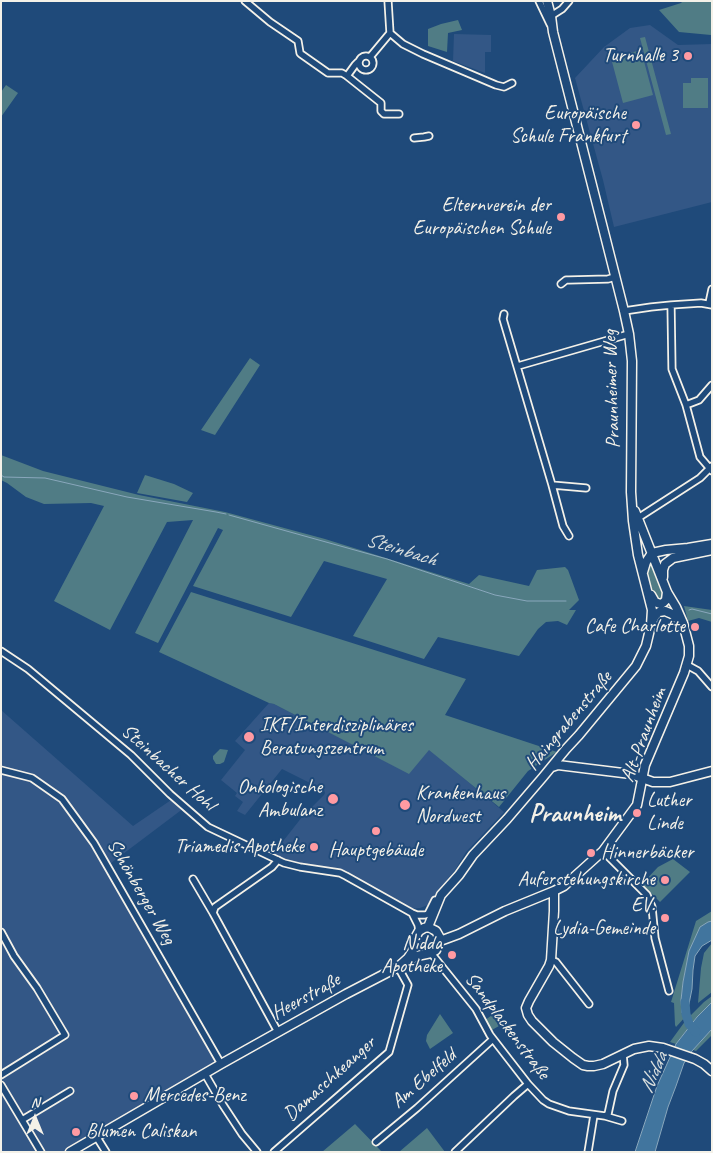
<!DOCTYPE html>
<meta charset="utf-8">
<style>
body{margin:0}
#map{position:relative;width:713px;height:1153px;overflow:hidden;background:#1f4a7a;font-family:Caveat,sans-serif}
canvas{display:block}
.frame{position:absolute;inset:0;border:2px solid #f4f1e8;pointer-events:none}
.north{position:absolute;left:10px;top:1093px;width:50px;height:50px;-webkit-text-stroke:4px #1f4a7a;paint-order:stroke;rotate:0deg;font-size:14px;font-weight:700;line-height:20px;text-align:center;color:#f4f1e8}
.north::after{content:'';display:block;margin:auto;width:18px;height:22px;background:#f4f1e8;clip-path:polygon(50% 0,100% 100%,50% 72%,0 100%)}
</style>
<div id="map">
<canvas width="713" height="1153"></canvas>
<div class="frame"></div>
<div class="north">N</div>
</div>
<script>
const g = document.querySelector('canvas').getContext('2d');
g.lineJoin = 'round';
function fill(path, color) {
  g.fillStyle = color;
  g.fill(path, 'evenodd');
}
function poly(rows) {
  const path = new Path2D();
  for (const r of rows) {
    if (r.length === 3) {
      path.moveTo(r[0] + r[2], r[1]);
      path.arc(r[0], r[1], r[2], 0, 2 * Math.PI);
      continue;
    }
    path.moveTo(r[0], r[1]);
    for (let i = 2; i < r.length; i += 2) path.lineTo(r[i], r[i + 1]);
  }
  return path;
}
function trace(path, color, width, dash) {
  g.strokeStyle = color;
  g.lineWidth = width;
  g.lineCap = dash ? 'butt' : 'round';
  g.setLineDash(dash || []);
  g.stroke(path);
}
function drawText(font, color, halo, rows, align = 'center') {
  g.font = font + ' Caveat,sans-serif';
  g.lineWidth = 4;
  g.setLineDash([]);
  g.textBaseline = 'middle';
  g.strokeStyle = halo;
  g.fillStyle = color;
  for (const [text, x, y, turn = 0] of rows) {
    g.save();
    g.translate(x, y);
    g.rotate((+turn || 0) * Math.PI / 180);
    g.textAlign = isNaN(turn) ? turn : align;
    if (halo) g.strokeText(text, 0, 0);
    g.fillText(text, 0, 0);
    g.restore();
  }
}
const built = poly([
 [650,25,678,45,712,44,712,202,614,227,603,180,575,78,604,47,630,28],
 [454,34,491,35,491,52,485,52,485,73,453,61],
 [269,703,274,704,409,773,429,749,504,812,466,852,455,870,440,888,428,905,420,908,409,909,354,878,347,871,309,866,288,861,273,854,302,817,324,795,325,793,324,790,282,769,245,815,237,811,243,802,235,796,237,793,221,780,245,750,235,741],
 [1,710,133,826,174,798,184,808,111,863,218,1066,72,1152,1,1152]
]);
const green = poly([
 [683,1,712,1,711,35,679,32,659,10,681,3],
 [458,20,462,30,448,33,447,52,428,46,428,29,441,24],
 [645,37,671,134,666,135,640,38],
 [641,50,653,95,623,103,611,58],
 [691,78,708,78,708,108,683,108,683,83,691,83],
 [6,85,18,93,1,117,1,92],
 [250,358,260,365,215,435,201,430],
 [1,455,43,471,139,495,225,512,325,539,469,584,479,575,529,586,537,570,565,567,568,570,579,600,569,610,576,610,567,625,558,621,546,622,538,629,519,656,438,637,424,659,353,636,387,579,324,561,291,617,193,586,223,530,218,528,158,643,135,633,193,520,167,522,110,630,54,601,104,506,91,503,44,504,26,497,7,483,1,480],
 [145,475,174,484,193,493,187,502,137,493],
 [652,560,656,574,665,597,662,601,655,598,646,571,646,566],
 [191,592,466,679,445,715,557,752,528,771,499,807,429,750,409,774,274,704,269,703,159,652],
 [684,606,712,610,712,622,699,618,688,621],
 [220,749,228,750,224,762,220,764,216,764,213,759,213,756],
 [673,859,690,872,660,902,642,884,658,867],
 [712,911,712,921,708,922,689,951,683,982,681,1000,682,1014,687,1015,676,1027,675,1025,674,1003,671,1002,696,921],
 [712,943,712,992,698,1003,701,968,704,953],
 [712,996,712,1002,697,1017,692,1023,690,1016,704,1002],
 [440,1014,453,1033,430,1049,426,1041,427,1035],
 [492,1015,499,1026,490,1031,484,1021],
 [686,1020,689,1027,676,1044,670,1042],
 [712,1029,712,1035,696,1051,693,1050],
 [355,1124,382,1152,322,1152],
 [427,1128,445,1152,399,1152]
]);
const water = poly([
 [712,921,712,940,702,946,695,956,693,970,692,989,689,1004,686,1014,682,1013,681,1000,683,982,689,951,700,927,708,922,712,921],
 [712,1002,712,1029,692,1051,684,1063,676,1086,668,1107,655,1152,635,1152,657,1086,676,1044,697,1017,712,1002]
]);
const stream = poly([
 [1,475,4,477,45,478,127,497,216,512,226,514],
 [229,515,387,559,495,595,527,601,566,601],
 [689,610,692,609,712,614]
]);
const river = poly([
 [685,1002,686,1014,689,1024,696,1032]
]);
const street = poly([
 [245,1,270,22,298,41,300,53,301,54,328,73,342,73,347,76,381,103,381,111,384,114,399,114],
 [539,1,550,24],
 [551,16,562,9,569,1],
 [390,33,403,44,423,54,496,85,504,87,512,83],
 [366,63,7],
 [370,57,390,33,388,1],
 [347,76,355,65,358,62],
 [414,138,424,137,429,136],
 [561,284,566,280,569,280,608,279,615,277],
 [709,303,712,289],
 [671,305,672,369,686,405,700,457,712,471],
 [624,311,651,307,671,305,701,303,712,305],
 [504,314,503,319,552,485,563,526,569,536],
 [518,366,629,334],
 [686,405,699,400,712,385],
 [552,485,586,488],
 [638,518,700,478,712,466],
 [1,651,28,669,131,755,170,794,208,827,284,863,300,867,340,873,346,876,412,913,417,915,425,915,428,914,435,900],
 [687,665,698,671,712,687],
 [1,770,32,778,62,799,94,843,221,1064],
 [603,851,647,895,652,907,655,938,669,991],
 [278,860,272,867,215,907,213,913,278,1032],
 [193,879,213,913],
 [412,913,418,925,419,931],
 [1,932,14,956,37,988,65,1035,1,1075],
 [431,953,476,1009,490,1035,528,1084,543,1100,549,1104,569,1111,605,1116,622,1121],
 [551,960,556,962,589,1004],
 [205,1074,223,1105,242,1134,257,1152],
 [1,1085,41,1152],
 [605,1116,608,1114,613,1091,624,1065,623,1054],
 [22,1120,70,1091],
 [96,1136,106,1152],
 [376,1142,417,1108,493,1039],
 [274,1152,389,1052,408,985,398,967],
 [455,1152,514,1096,528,1084],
 [588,1152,594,1115]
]);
const secondary = poly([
 [643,572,646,562,652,553,666,550,688,548,712,544],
 [663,577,663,570,665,564,673,558,712,550],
 [651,595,655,602,660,604,663,603,666,600,667,592],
 [652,622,655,616,659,612,665,611,672,614,681,622],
 [552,767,558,765,631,774,653,782,670,782,712,771],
 [554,891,554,911,551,960,549,966,529,1001,526,1008,528,1015,532,1021,553,1042,573,1058,583,1065,588,1066,594,1066,603,1064,634,1049,649,1046,663,1048,695,1059,704,1064,712,1071],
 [428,927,441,895,459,875,473,855,507,819,543,777,566,749,579,735,636,666,646,646,651,625,652,610,638,555,633,521,631,492,632,361,629,334,624,311,604,232,553,32,551,16,547,1],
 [440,941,459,934,505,911,554,891,564,886,603,851,637,805,645,765,684,673,689,656,689,646,683,623,676,607,667,592,635,511],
 [70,1152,221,1064,346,994,398,967,417,956,431,953,436,950,440,941,440,938,436,931,428,927,424,928,419,931,415,938,415,946,412,952,408,958,398,967]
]);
const markers = [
 [688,56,5,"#ff9aa2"],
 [636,125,5,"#ff9aa2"],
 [561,217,5,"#ff9aa2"],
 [695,627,5,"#ff9aa2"],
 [249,737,6,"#ff9aa2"],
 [333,799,6,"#ff9aa2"],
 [405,805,6,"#ff9aa2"],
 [637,813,5,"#ff9aa2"],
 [376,831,5,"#ff9aa2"],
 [314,847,5,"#ff9aa2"],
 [591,853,5,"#ff9aa2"],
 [665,880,5,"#ff9aa2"],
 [665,918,5,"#ff9aa2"],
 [452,955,5,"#ff9aa2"],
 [134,1096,5,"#ff9aa2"],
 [76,1132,5,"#ff9aa2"]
];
const poiNames = [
 ["Turnhalle 3",678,56],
 ["Europäische",626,114],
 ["Schule Frankfurt",626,137],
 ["Elternverein der",551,206],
 ["Europäischen Schule",551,229],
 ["Cafe Charlotte",685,627],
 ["IKF/Interdisziplinäres",260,726,"left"],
 ["Beratungszentrum",260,749,"left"],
 ["Onkologische",322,788],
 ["Ambulanz",322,811],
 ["Krankenhaus",416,794,"left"],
 ["Nordwest",416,817,"left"],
 ["Luther",647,801,"left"],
 ["Linde",647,824,"left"],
 ["Triamedis Apotheke",304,847],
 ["Hauptgebäude",376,851,"center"],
 ["Hinnerbäcker",601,853,"left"],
 ["Auferstehungskirche",655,880],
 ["EV.",655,906],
 ["Lydia-Gemeinde",655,929],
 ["Nidda",442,944],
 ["Apotheke",442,967],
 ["Mercedes-Benz",144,1096,"left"],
 ["Blumen Caliskan",86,1132,"left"]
];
const streetNames = [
 ["Praunheimer Weg",612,389,-92],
 ["Haingrabenstraße",569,721,-50],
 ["Alt-Praunheim",644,735,-70],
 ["Steinbacher Hohl",168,768,42],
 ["Schönberger Weg",141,892,60],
 ["Heerstraße",306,997,-29],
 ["Sandplackenstraße",507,1026,53],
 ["Damaschkeanger",330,1079,-42],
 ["Am Ebelfeld",424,1079,-41]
];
const waterNames = [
 ["Steinbach",401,550,17],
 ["Nidda",654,1073,-66]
];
const districtNames = [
 ["Praunheim",575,814]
];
fill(built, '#335786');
fill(green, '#507c85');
fill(water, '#41759e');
trace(water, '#89a7bc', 1);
trace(stream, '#89a7bc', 1);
trace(river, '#41759e', 9);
trace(street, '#f4f1e8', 9);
trace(secondary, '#f4f1e8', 11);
trace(street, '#1f4a7a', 5.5);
trace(secondary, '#1f4a7a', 8);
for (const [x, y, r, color] of markers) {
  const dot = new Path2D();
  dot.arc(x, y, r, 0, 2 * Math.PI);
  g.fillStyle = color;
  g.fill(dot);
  trace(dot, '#1f4a7a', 2);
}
drawText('20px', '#f4f1e8', '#1f4a7a', poiNames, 'right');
drawText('20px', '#f4f1e8', '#1f4a7a', streetNames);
drawText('italic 21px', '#d9dedd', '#1f4a7a', waterNames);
drawText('bold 25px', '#f4f1e8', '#1f4a7a', districtNames);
</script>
